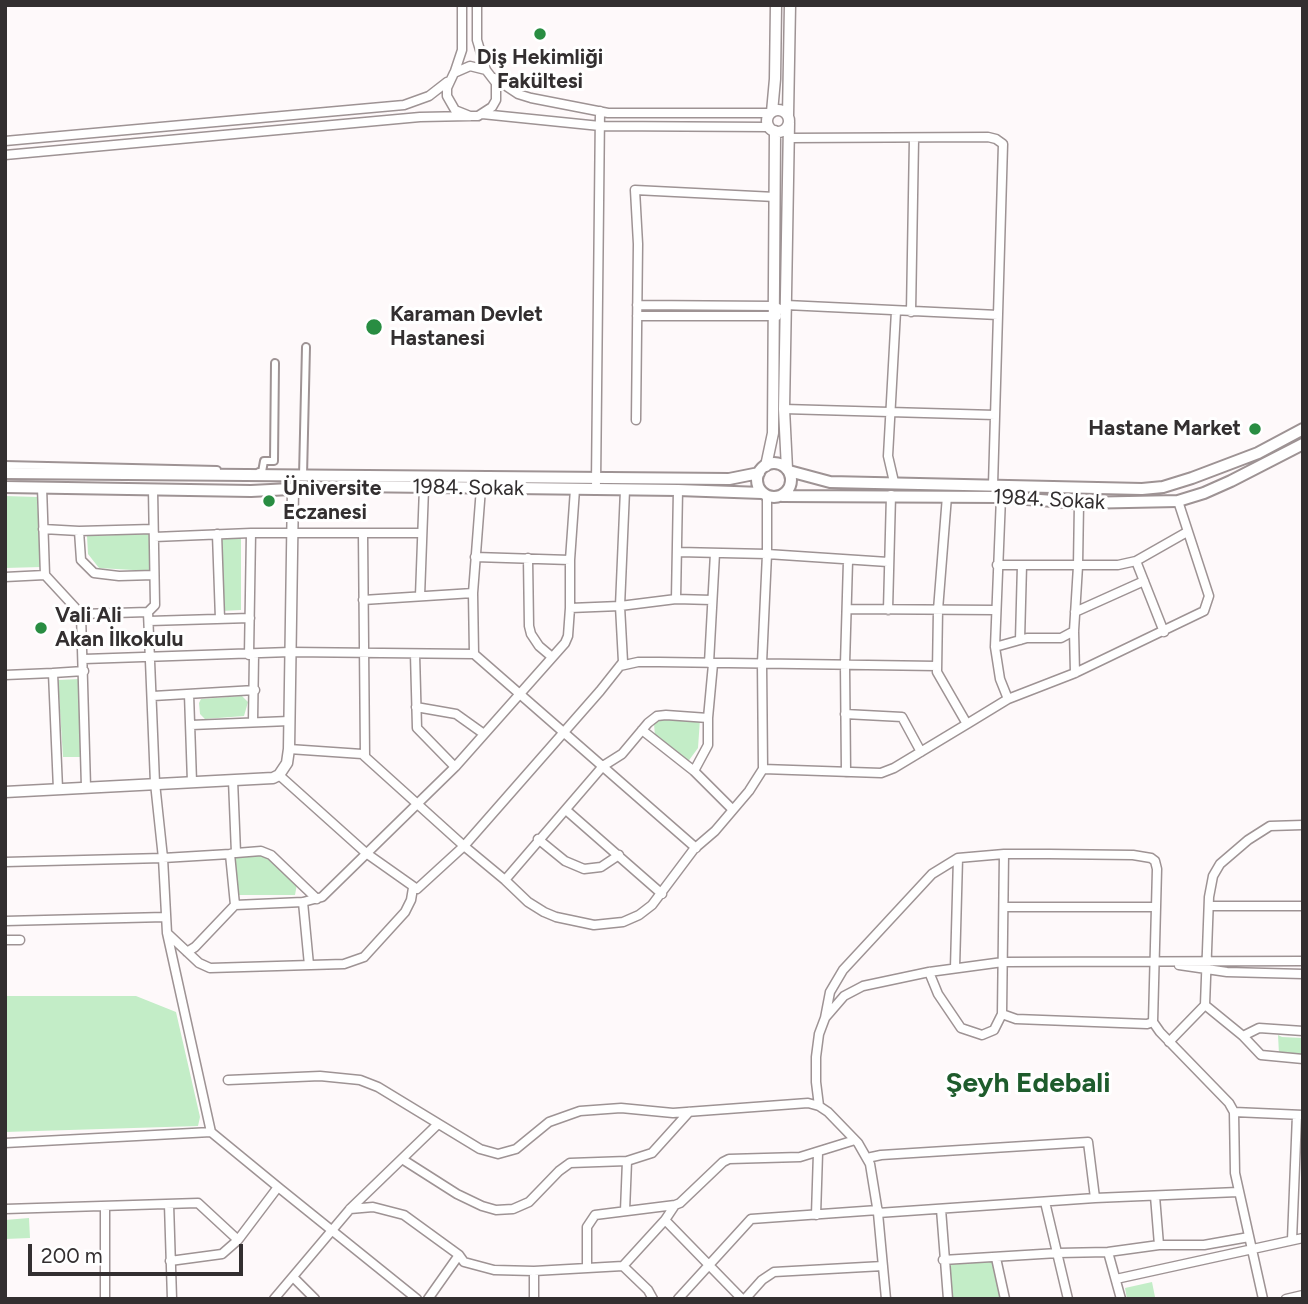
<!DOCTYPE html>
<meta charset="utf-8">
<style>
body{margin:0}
#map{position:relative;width:1308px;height:1304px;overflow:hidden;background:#fef9fa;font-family:Figtree,sans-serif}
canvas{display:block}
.frame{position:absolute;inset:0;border:7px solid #332f30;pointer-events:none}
.scale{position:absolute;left:28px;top:1244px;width:215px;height:32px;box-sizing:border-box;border:4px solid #332f30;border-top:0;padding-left:9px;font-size:21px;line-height:24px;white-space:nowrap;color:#332f30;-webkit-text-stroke:5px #fff;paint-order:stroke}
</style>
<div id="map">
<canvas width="1308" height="1304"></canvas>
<div class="frame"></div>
<div class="scale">200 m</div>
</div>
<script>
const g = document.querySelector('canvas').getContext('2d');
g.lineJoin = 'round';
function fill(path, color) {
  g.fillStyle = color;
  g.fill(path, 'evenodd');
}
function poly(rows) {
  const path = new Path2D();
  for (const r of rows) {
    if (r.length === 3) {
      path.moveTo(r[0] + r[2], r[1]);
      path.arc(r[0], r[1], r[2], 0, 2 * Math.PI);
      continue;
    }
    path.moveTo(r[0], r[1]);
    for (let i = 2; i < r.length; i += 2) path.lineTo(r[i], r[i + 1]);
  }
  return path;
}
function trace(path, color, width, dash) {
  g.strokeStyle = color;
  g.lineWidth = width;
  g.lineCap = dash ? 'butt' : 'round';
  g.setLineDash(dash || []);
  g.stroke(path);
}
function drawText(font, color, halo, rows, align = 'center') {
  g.font = font + ' Figtree,sans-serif';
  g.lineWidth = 6;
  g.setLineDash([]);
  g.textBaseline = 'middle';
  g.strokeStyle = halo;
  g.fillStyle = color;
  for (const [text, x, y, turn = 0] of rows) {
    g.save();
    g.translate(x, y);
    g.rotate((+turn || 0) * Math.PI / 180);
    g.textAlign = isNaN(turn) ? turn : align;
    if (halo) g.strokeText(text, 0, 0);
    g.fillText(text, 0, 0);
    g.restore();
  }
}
const green = poly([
 [5,496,37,497,41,567,5,568],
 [149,534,150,571,99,568,88,554,87,536],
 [241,537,241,610,221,611,218,539],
 [80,679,83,757,63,757,58,680],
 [242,696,248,702,244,716,205,719,200,714,199,703,201,699],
 [658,717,700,719,698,748,687,763,655,736,654,724],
 [239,854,264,854,297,884,295,895,238,895,234,857],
 [5,996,136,996,176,1012,200,1117,198,1126,5,1132],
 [1278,1035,1282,1037,1303,1038,1303,1054,1279,1054],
 [29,1218,30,1238,5,1239,5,1220],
 [993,1262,1000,1299,953,1299,949,1263],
 [1152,1282,1155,1297,1127,1299,1125,1288]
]);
const pedestrian = poly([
 [5,465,217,470],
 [259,472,262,472,264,461,274,461,275,363],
 [303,476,306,347]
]);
const minor = poly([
 [477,5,477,40,486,70],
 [455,71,462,50,462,5],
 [494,78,518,94,531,98,608,113,770,113],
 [482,114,600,126,769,127],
 [789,138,988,137,996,139,1003,144,993,485],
 [5,141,404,105,429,96,447,82],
 [5,155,420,117,470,116,478,116,492,107,496,100,496,83,486,70,470,66,454,73,447,88,447,96,455,110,470,116],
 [637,305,774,306,786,312],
 [786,305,998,315],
 [911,312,914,139],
 [637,316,777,316],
 [784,409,995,415],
 [636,420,638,244,635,190,775,197],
 [894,482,888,456,896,311],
 [596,483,600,111],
 [42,487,45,575,81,614,86,787],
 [153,489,155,605,148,612,155,783,163,858,167,933,199,963,210,968,344,964,364,957,405,912,411,900,413,888],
 [947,496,938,610,937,672,967,724,1008,699],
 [1001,497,995,647,1000,679,1008,699,1075,673,1204,611,1209,596,1178,501],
 [43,529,79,531,153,529],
 [79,531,81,560,94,573,119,576,154,575],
 [217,534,220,619],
 [363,534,365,756],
 [154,537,251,533,421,533],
 [678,552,767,554,888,562],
 [475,557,570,560],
 [528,558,529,626,531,634,539,646,552,657],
 [1136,561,1164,632],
 [997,565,1118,565,1136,561,1187,532],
 [5,577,45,575],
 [420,596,424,488],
 [676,599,678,490],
 [363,600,473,593],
 [570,608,620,606,676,599,712,600],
 [847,609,995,610],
 [888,610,891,495],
 [1075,612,1144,581],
 [81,614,148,612],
 [149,621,250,618],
 [1020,640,1022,565],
 [995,647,1027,638,1061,638,1074,631],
 [415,654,417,728,455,767],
 [474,654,473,593,481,488],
 [249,655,251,533],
 [84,659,290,652,474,654,696,848],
 [709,663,715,553],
 [620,666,638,662,659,662,937,666],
 [53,673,84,671],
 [1075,673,1074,631,1078,566,1079,503],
 [5,675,53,673,58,789],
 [189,694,192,782],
 [153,696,255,690],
 [416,707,456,714,484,734],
 [845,714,902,717,921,752],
 [253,722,254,654],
 [191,725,289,721],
 [642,730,694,771,732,809],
 [289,749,362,754,464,846,505,880,528,902,544,912,556,917,594,925,623,922,639,915,652,905,694,849,715,831,749,791,763,769,762,663,767,554,767,496],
 [763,769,881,773,894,768,967,724],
 [694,771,708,745,708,718,713,664],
 [846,772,845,664,848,561],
 [279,775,366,853,417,889,464,846,600,691,623,662,620,606,625,490],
 [233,780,236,853,261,851,271,855,317,899],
 [566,810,662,894],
 [1303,825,1270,826,1248,840,1220,864,1213,876,1209,897,1205,1005,1243,1036,1259,1028,1303,1031],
 [538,839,565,861,584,869,601,867,619,855],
 [5,862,163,858,230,854],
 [505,880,603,766,622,754,648,723,657,716,666,715,708,718],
 [303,902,309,965],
 [235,905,303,902,322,897,455,767,565,643,568,636,570,608,570,560,575,489],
 [1209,906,1303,906],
 [1004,907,1156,907],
 [5,921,165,917],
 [167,933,211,1132,278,1187],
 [5,940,20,940],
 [187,952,195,947,235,905,230,854,234,853],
 [1179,965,1227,972,1303,974],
 [955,968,958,858],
 [929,972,938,994,961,1028,982,1035,994,1030,1002,1014,1004,854],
 [1002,1014,1016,1019,1147,1024,1153,1022],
 [825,1018,830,992,843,970,932,874,958,858,1004,854,1049,854,1133,855,1151,858,1155,861,1157,869,1153,1022,1160,1032,1229,1103,1234,1112,1235,1173,1263,1299],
 [1243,1036,1261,1055,1303,1059],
 [1169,1042,1205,1005],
 [228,1080,320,1076,360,1080,378,1087,480,1149,498,1154,516,1149,549,1122,580,1111,621,1108,673,1113,808,1103,819,1106,828,1112,858,1143,870,1164,878,1213,886,1299],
 [819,1106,816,1082,816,1057,819,1034,825,1018,844,996,863,986,929,972,1003,962,1303,961],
 [1234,1112,1303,1115],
 [5,1143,211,1132],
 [867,1158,881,1155,1088,1142,1095,1198],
 [402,1159,457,1194,482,1206,496,1210,513,1209,529,1202,559,1171,570,1163,627,1161,652,1153,689,1112],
 [1155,1196,1159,1245],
 [1045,1202,1068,1299],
 [169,1204,172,1299],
 [105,1206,105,1299],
 [5,1209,198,1203,238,1240],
 [350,1209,373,1207,404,1215,459,1255],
 [941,1209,948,1299],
 [625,1211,627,1161],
 [878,1213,1095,1198,1238,1192],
 [816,1215,818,1153],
 [665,1220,742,1299],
 [1292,1240,1297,1115],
 [1108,1252,1121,1299],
 [996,1258,1005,1299],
 [943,1260,1058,1253,1108,1252,1159,1245,1204,1245,1249,1237],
 [170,1261,222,1254,238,1240,278,1187,417,1299],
 [623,1266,665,1220,675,1205,680,1203,723,1162,729,1159,800,1157,855,1140],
 [587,1267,587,1227,595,1215,675,1205],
 [293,1277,315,1299],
 [1116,1279,1303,1238],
 [274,1299,350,1209,438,1124],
 [428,1299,459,1255,464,1262,494,1270,534,1271,623,1266,648,1290,653,1299],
 [534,1299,534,1271],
 [678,1299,751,1219,878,1210],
 [745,1299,762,1280,774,1272,883,1266],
 [1286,1299,1303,1295]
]);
const tertiary = poly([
 [778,121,11],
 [772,112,775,79,776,5],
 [788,116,790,5],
 [766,466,773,433,775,131],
 [787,469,784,409,789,123],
 [5,792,273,778,279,775,287,763,289,749,293,489]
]);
const secondary = poly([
 [774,480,17],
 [789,471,830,482,1142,489,1163,487,1192,478,1258,453,1303,429],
 [5,473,729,479,759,473],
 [5,487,251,491,350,486,678,490,762,493],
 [782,496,1001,497,1079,503,1178,501,1204,493,1231,481,1303,444]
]);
const markers = [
 [540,34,7,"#298d42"],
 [374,327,9,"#298d42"],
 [1255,429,7,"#298d42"],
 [269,501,7,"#298d42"],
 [41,628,7,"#298d42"]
];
const poiNames = [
 ["Diş Hekimliği",540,58,"center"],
 ["Fakültesi",540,82,"center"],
 ["Karaman Devlet",390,315],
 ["Hastanesi",390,339],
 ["Hastane Market",1241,429,"right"],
 ["Üniversite",283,489],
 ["Eczanesi",283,513],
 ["Vali Ali",55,616],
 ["Akan İlkokulu",55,640]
];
const streetNames = [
 ["1984. Sokak",468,488,1],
 ["1984. Sokak",1049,500,3]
];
const districtNames = [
 ["Şeyh Edebali",1028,1084]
];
fill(green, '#c3edc7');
trace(pedestrian, '#9e9394', 10);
trace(minor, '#9e9394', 11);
trace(tertiary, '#9e9394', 13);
trace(secondary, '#9e9394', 14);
trace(pedestrian, '#fff', 6);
trace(minor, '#fff', 8);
trace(tertiary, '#fff', 10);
trace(secondary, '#fff', 10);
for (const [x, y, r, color] of markers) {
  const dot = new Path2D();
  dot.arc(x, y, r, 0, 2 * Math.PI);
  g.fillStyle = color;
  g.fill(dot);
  trace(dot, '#fff', 2.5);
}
drawText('bold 21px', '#332f30', '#fff', poiNames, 'left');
drawText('21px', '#332f30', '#fff', streetNames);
drawText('bold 28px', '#1e5c2c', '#fff', districtNames);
</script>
